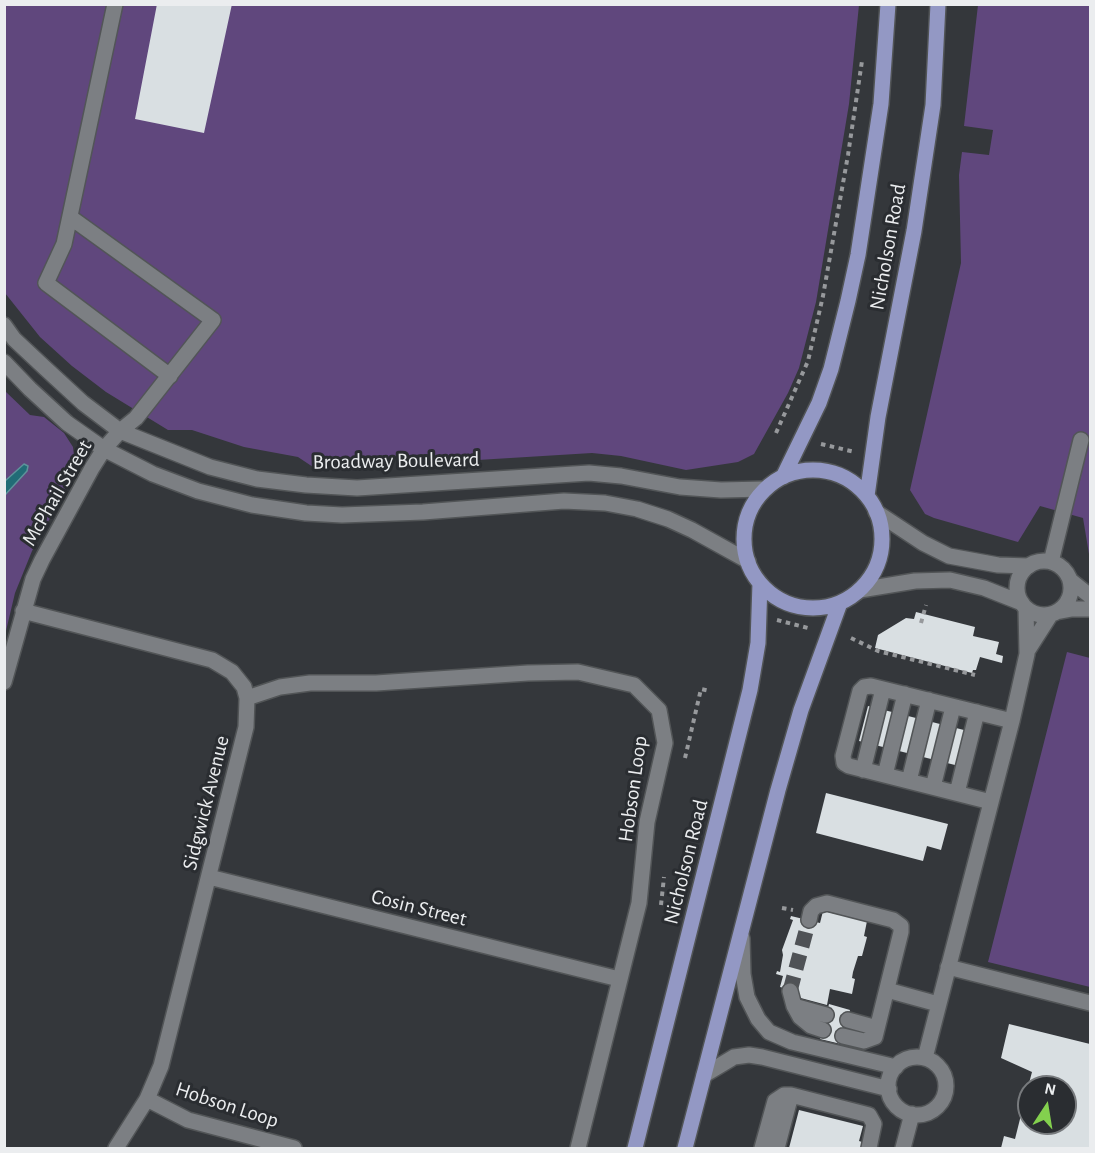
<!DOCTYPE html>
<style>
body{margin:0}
#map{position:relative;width:1095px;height:1153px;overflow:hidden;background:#34373b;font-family:"Alegreya Sans",sans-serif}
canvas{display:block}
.frame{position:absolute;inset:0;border:6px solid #ebedef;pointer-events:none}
.north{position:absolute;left:1017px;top:1075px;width:60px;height:60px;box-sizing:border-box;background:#2a2d31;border:2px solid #777a7d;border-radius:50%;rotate:12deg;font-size:16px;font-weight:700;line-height:24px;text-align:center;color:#ebedef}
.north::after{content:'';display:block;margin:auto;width:21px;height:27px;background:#83d04e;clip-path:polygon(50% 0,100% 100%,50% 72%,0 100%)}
</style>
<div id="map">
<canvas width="1095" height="1153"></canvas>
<div class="frame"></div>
<div class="north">N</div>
</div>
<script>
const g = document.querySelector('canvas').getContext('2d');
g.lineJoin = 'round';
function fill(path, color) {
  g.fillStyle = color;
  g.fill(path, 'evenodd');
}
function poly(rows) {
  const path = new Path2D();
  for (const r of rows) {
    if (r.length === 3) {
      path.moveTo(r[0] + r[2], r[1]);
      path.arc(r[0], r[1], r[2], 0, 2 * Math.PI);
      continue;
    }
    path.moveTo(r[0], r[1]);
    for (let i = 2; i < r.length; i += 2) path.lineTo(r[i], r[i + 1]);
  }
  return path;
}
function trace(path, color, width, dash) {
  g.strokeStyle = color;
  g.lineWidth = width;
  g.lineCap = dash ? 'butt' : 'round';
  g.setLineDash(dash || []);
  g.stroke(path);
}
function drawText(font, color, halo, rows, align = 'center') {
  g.font = font + ' "Alegreya Sans",sans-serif';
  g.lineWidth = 6;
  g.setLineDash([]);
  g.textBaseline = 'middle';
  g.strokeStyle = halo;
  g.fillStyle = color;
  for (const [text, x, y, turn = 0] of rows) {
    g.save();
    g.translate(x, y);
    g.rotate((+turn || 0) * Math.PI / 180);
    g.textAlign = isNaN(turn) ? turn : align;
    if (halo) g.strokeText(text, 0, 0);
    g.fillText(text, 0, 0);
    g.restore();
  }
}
const green = poly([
 [5,5,859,5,849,104,816,302,799,368,788,393,754,454,738,462,686,470,621,456,592,453,445,462,426,454,351,460,336,469,313,467,298,457,244,447,192,430,168,430,106,392,72,366,40,337,5,293],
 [978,5,1090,5,1090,560,1083,518,1040,506,1018,542,934,518,925,514,910,490,961,263,959,175,962,152,989,155,993,130,964,126],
 [5,391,30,415,44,417,64,433,73,447,75,465,71,480,32,551,15,593,5,635],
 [1067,652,1090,658,1090,987,988,962]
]);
const water = poly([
 [24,464,28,466,27,471,5,495,5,481,24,464]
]);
const building = poly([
 [157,4,232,4,204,133,135,119],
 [916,612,975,627,973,636,999,642,996,654,1003,656,1002,663,980,657,976,670,973,670,972,673,875,648,878,635,906,618,914,619],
 [868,706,980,734,971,769,859,741],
 [826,793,948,824,941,850,927,846,923,861,816,833],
 [823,911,867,921,864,936,867,937,866,941,862,956,858,956,853,972,852,978,855,979,852,994,830,989,827,1005,797,997,799,992,780,987,783,976,776,974,777,971,780,972,783,955,782,950,793,920,790,919,791,916,820,923],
 [829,1004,850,1010,841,1044,820,1039],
 [1009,1024,1090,1044,1090,1148,1001,1148,1004,1136,1015,1139,1028,1087,1029,1123,1065,1123,1065,1087,1028,1087,1032,1072,1001,1058],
 [799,1110,863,1126,859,1141,865,1143,863,1148,789,1148]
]);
const minorTunnel = poly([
 [790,991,809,920]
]);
const path = poly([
 [776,433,808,361,823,296,848,155,862,61],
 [821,444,855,452],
 [777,620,808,628],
 [921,623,926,605],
 [851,638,878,651,975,675],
 [685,758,701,689,710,691],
 [661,905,664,877],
 [782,908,793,910]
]);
const minor = poly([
 [115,4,64,244,46,283,170,376],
 [4,325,14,339,45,368,83,403,120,431,210,467,257,479,306,485,357,488,589,473,621,476,680,487,721,490,765,489],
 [4,362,30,389,67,423,104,449,153,474,198,491,252,505,306,513,342,515,423,512,564,501,605,503,637,509,668,519,692,530,748,561],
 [876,512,923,543,949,556,998,565,1029,566],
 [1044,588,27],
 [1051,562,1081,440],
 [1070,580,1090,596],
 [860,590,915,581,950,580,984,588,1022,603],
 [23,611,212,660,232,672,244,687,247,698,246,727,161,1066,147,1099,116,1148],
 [1056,612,1072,609,1090,609],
 [1028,650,1051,614],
 [4,682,33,579,42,560,92,468,104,449,120,431,136,418,213,320,70,217],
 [247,698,280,687,310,683,376,683,528,673,578,672,634,685,659,710,665,743,647,822,639,903,578,1148],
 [863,770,883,689],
 [885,775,905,694],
 [909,781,929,700],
 [933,787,953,707],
 [957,793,977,712],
 [991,802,849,766,844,763,843,756,860,691,864,687,871,686,1012,721],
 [209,877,619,979],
 [809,920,811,911,816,906,827,903,893,920,901,926,901,932,875,1037,864,1041,843,1036],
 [742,938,743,974,747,997,758,1019,769,1032,792,1042,896,1067],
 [948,967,1090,1003],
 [887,990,938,1004],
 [790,991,794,1006,800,1017,811,1026,823,1030],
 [794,1006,826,1015],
 [848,1020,877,1028],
 [917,1086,29],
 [925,1058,1012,721,1027,654,1026,608],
 [704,1075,734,1057,749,1055,762,1057,889,1089],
 [147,1099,188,1120,294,1148],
 [762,1148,775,1101,784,1095,791,1095,869,1115,874,1124,869,1148],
 [777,1148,791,1095],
 [903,1148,912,1114]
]);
const major = poly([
 [813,539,69],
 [783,477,819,403,831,369,848,301,858,255,881,104,888,4],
 [867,496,878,417,914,231,933,105,938,4],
 [635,1148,750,690,758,643,760,583],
 [685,1148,778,790,801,710,840,603]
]);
const streetNames = [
 ["Nicholson Road",888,247,-80],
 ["Broadway Boulevard",396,461,-1],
 ["McPhail Street",57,493,-60],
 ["Hobson Loop",633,789,-82],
 ["Sidgwick Avenue",206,803,-76],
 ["Nicholson Road",686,862,-76],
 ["Cosin Street",419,908,14],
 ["Hobson Loop",227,1105,18]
];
fill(green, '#60477d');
fill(water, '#216c76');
trace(water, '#5e939a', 1.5);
fill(building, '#d9dfe2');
trace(minorTunnel, '#4f5256', 15, [15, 8]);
trace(minor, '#525557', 18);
trace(major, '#525557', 18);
trace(path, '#97999c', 4, [4.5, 4.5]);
trace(minor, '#7c7f83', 15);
trace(major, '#9398c4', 15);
drawText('21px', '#ebedef', '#2a2d31', streetNames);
</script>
